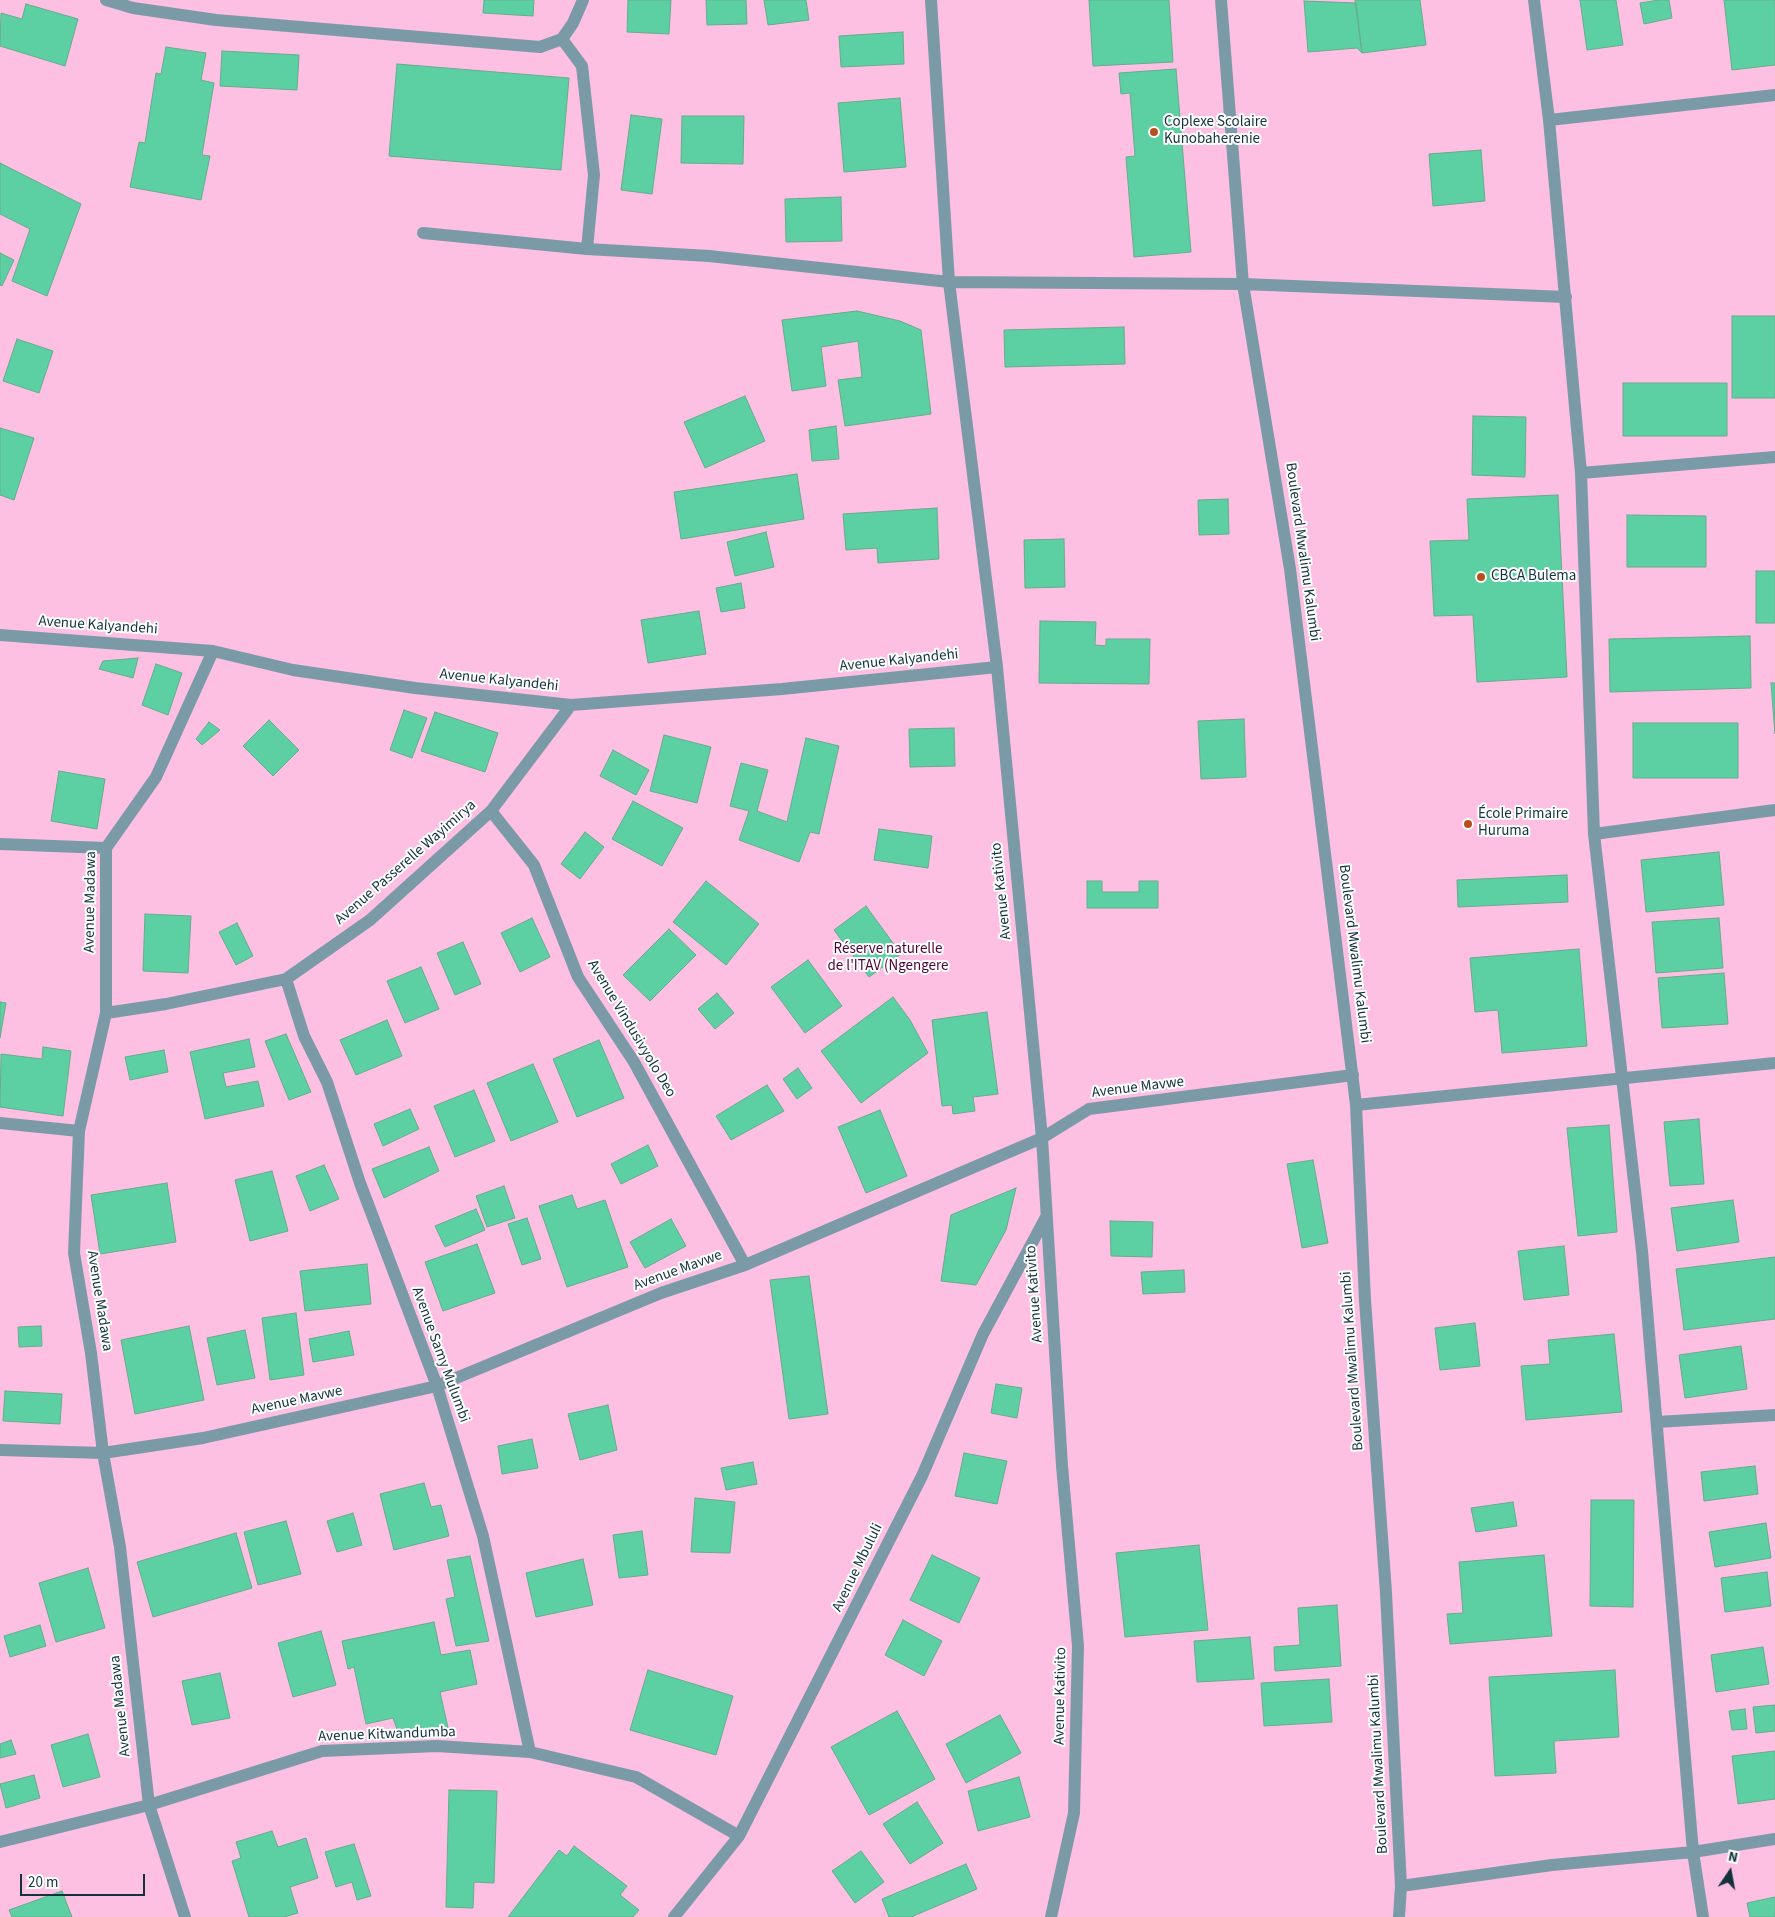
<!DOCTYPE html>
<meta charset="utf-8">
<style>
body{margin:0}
#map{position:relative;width:1775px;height:1917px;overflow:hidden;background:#ceebf7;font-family:"Source Sans 3",sans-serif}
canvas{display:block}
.north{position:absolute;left:1705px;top:1847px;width:50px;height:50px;-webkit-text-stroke:4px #fff;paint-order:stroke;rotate:12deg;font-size:14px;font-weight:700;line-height:20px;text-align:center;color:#12323e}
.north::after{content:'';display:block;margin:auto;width:18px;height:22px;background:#12323e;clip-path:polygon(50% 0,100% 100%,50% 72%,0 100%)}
.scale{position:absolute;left:20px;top:1874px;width:125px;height:22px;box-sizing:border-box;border:2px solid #12323e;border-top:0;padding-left:6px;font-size:15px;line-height:18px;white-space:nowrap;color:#12323e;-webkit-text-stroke:4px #fff;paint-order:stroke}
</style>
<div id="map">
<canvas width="1775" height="1917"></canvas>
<div class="north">N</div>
<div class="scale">20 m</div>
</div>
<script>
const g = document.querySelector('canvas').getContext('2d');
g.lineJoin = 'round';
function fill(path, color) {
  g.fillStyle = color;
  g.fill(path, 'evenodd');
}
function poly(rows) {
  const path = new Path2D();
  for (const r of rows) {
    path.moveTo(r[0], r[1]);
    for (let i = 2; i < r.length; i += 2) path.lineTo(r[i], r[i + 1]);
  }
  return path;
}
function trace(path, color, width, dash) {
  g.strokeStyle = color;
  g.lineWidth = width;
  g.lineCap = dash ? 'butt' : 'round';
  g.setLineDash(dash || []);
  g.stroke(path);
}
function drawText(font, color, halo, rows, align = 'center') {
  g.font = font + ' "Source Sans 3",sans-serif';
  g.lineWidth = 4;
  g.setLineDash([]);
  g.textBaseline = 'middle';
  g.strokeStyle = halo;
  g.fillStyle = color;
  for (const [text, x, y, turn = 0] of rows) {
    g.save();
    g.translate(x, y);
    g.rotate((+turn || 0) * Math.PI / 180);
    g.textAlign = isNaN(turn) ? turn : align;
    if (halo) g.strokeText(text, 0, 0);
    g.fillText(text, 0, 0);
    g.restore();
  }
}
const green = poly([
 [0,0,1775,0,1775,1917,0,1917]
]);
const building = poly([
 [484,0,534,0,533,16,483,13,484,0],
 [628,0,671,0,669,34,627,32,628,0],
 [706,0,746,0,747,24,707,25,706,0],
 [764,0,806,0,809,20,768,25,764,0],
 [1089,0,1169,0,1173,62,1093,66,1089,0],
 [1355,0,1420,0,1426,45,1362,53,1355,0],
 [1580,0,1616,0,1623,45,1587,50,1580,0],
 [1659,0,1669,0,1672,18,1644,24,1640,3,1659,0],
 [1724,0,1775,0,1775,65,1732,70,1724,0],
 [1304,1,1356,3,1362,53,1357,48,1308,52,1304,1],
 [26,4,78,19,65,66,0,46,1,13,22,19,26,4],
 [903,32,904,64,841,67,839,36,903,32],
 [166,47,206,53,201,80,214,83,202,155,210,156,201,200,130,187,139,142,145,143,156,73,161,74,166,47],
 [222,51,299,55,297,90,220,86,222,51],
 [397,64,569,78,561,170,389,156,397,64],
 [1176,69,1191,252,1134,257,1126,157,1135,156,1130,93,1121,94,1119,73,1176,69],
 [900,98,906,167,844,172,838,103,900,98],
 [631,115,662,119,652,194,621,190,631,115],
 [682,116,744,116,743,164,681,163,682,116],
 [1481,150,1485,201,1433,206,1429,154,1481,150],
 [0,163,81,204,47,296,12,281,30,229,0,214,0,163],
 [841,197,842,241,786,242,785,199,841,197],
 [0,253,14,260,2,286,0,285,0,253],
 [857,311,900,321,921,330,931,414,845,426,838,380,862,377,858,341,821,347,826,386,792,391,782,320,857,311],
 [1732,316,1775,316,1775,398,1732,398,1732,316],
 [1124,327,1125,364,1005,367,1004,330,1124,327],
 [17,339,53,351,39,393,3,381,17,339],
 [1623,383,1727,383,1727,436,1623,436,1623,383],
 [745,396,765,441,705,468,684,422,745,396],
 [1473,416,1526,417,1525,477,1472,475,1473,416],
 [836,426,839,459,812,461,809,430,836,426],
 [0,428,34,438,14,500,0,495,0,428],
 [797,474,804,519,681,539,674,492,797,474],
 [1558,495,1567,677,1477,682,1473,615,1434,616,1430,541,1469,540,1467,499,1558,495],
 [1228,499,1229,534,1199,535,1198,500,1228,499],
 [937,508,939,559,878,563,877,548,846,550,843,514,937,508],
 [1627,515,1706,516,1706,567,1627,567,1627,515],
 [766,532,774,567,735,576,727,542,766,532],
 [1064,539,1065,587,1025,588,1024,540,1064,539],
 [1756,571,1775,571,1775,623,1756,623,1756,571],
 [741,583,745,608,721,612,716,588,741,583],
 [699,611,706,654,648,663,641,620,699,611],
 [1040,621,1096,622,1095,645,1106,646,1106,639,1150,639,1149,684,1039,683,1040,621],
 [1750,636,1751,688,1610,692,1609,639,1750,636],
 [138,658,133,678,99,669,103,661,138,658],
 [156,664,182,673,168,715,142,705,156,664],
 [1771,683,1775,683,1775,734,1771,683],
 [404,710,427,718,412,758,390,750,404,710],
 [435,712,498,733,485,772,421,751,435,712],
 [1244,719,1246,777,1201,779,1198,721,1244,719],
 [269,720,299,750,273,776,243,746,269,720],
 [209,722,220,730,202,745,196,739,209,722],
 [1633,723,1738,723,1738,778,1633,778,1633,723],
 [954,728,955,766,910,767,909,729,954,728],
 [664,735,711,747,697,803,650,791,664,735],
 [806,738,839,746,819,834,810,832,799,862,739,840,749,811,730,806,741,763,768,770,757,811,787,822,806,738],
 [613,750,649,770,636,795,600,776,613,750],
 [59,771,105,779,97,829,51,821,59,771],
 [633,801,683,828,662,866,612,839,633,801],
 [879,829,932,836,928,868,874,860,879,829],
 [585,832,604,847,580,879,561,864,585,832],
 [1719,852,1724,905,1646,912,1641,860,1719,852],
 [1567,875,1568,902,1458,907,1457,880,1567,875],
 [706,881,759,924,726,965,673,922,706,881],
 [1087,881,1102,881,1102,892,1139,892,1139,881,1158,881,1158,908,1087,908,1087,881],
 [866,906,901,954,869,977,834,930,866,906],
 [145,914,191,916,188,973,143,971,145,914],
 [532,918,550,957,520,972,501,933,532,918],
 [1719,918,1723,968,1656,973,1652,922,1719,918],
 [237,923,253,956,236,965,219,932,237,923],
 [669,929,696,955,650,1001,623,975,669,929],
 [463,942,481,984,455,995,437,953,463,942],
 [1579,949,1587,1046,1502,1053,1498,1010,1475,1012,1470,958,1579,949],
 [808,960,842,1006,805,1033,771,987,808,960],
 [421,967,439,1009,405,1023,387,981,421,967],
 [1724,973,1728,1024,1662,1028,1658,978,1724,973],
 [717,993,734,1013,715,1029,698,1009,717,993],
 [893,997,910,1020,928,1053,861,1103,821,1051,893,997],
 [0,1002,6,1003,0,1038,0,1002],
 [987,1012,998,1094,973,1097,975,1111,953,1114,952,1105,942,1106,932,1020,987,1012],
 [387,1020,402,1056,356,1075,340,1040,387,1020],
 [286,1034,311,1092,289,1100,265,1041,286,1034],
 [249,1039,255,1067,223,1073,226,1087,258,1081,264,1106,205,1119,190,1052,249,1039],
 [599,1040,624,1098,577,1117,553,1059,599,1040],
 [43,1047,71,1051,63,1116,0,1107,1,1054,42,1059,43,1047],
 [164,1050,168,1072,130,1080,125,1057,164,1050],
 [533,1064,558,1122,511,1141,487,1083,533,1064],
 [798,1068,812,1088,797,1099,783,1079,798,1068],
 [767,1085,784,1111,731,1140,716,1116,767,1085],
 [474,1090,495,1141,455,1157,434,1106,474,1090],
 [410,1109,419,1129,383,1146,374,1124,410,1109],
 [880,1110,907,1176,866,1193,838,1127,880,1110],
 [1699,1119,1704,1184,1670,1186,1664,1122,1699,1119],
 [1609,1125,1617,1232,1578,1236,1567,1128,1609,1125],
 [648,1145,658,1166,621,1184,611,1164,648,1145],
 [429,1147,439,1171,384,1198,372,1169,429,1147],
 [1313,1160,1328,1243,1302,1248,1287,1164,1313,1160],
 [324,1165,339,1199,310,1211,296,1176,324,1165],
 [272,1171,288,1231,250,1241,235,1180,272,1171],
 [167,1183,176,1242,100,1254,91,1195,167,1183],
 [504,1186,515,1218,487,1227,476,1196,504,1186],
 [1016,1188,1006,1230,976,1285,941,1281,951,1215,1016,1188],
 [572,1195,577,1209,605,1200,628,1267,567,1287,539,1206,572,1195],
 [1733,1200,1739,1242,1677,1251,1671,1208,1733,1200],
 [476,1209,485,1230,445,1247,435,1226,476,1209],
 [527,1218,541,1259,522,1265,508,1224,527,1218],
 [671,1219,686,1246,645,1268,630,1242,671,1219],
 [1110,1221,1153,1222,1152,1257,1111,1256,1110,1221],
 [477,1244,495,1293,443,1311,425,1262,477,1244],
 [1564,1246,1569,1295,1524,1300,1518,1251,1564,1246],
 [1775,1257,1775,1319,1684,1330,1676,1269,1775,1257],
 [367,1264,371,1304,305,1311,300,1271,367,1264],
 [1184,1270,1185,1292,1143,1294,1141,1272,1184,1270],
 [809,1276,828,1414,789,1419,770,1280,809,1276],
 [296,1313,304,1375,270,1380,262,1318,296,1313],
 [1475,1323,1480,1366,1440,1370,1435,1328,1475,1323],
 [41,1326,42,1346,19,1347,18,1327,41,1326],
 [189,1326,204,1400,135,1414,121,1340,189,1326],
 [245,1330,255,1378,217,1385,207,1338,245,1330],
 [349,1331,354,1355,313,1362,309,1339,349,1331],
 [1614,1334,1622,1412,1526,1420,1521,1366,1550,1364,1548,1340,1614,1334],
 [1741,1346,1747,1389,1685,1398,1679,1355,1741,1346],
 [996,1384,1022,1388,1017,1418,991,1413,996,1384],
 [5,1391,62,1394,60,1424,3,1421,5,1391],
 [608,1405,617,1450,580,1460,568,1414,608,1405],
 [532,1439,538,1468,502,1474,498,1446,532,1439],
 [964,1453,1007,1461,997,1504,955,1496,964,1453],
 [753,1462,757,1484,726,1490,721,1468,753,1462],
 [1755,1466,1758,1494,1704,1501,1701,1472,1755,1466],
 [424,1483,431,1507,441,1505,449,1536,394,1550,380,1494,424,1483],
 [695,1498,735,1502,730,1553,691,1552,695,1498],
 [1591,1500,1634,1500,1633,1607,1590,1606,1591,1500],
 [1513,1502,1517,1526,1476,1532,1471,1508,1513,1502],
 [353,1513,362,1545,337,1552,327,1521,353,1513],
 [286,1521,301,1574,258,1585,244,1532,286,1521],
 [1766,1523,1771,1558,1715,1567,1709,1532,1766,1523],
 [642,1531,648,1575,619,1578,613,1535,642,1531],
 [236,1533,252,1588,153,1617,137,1562,236,1533],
 [1199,1545,1208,1630,1125,1637,1116,1553,1199,1545],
 [932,1555,980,1578,959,1623,910,1600,932,1555],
 [1544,1555,1552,1636,1450,1644,1447,1614,1463,1613,1459,1562,1544,1555],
 [470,1556,489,1641,456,1646,446,1599,455,1597,447,1560,470,1556],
 [583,1559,593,1605,536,1617,526,1573,583,1559],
 [88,1568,105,1628,56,1642,39,1583,88,1568],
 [1767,1572,1771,1606,1725,1612,1721,1578,1767,1572],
 [1337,1605,1341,1666,1275,1671,1274,1647,1300,1645,1298,1608,1337,1605],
 [903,1620,942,1641,924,1676,885,1655,903,1620],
 [434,1622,441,1655,470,1650,477,1684,440,1692,449,1732,398,1732,393,1718,366,1724,354,1667,348,1669,342,1641,434,1622],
 [40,1625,46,1646,10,1657,4,1636,40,1625],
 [321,1631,336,1685,293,1697,278,1643,321,1631],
 [1250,1637,1254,1679,1197,1682,1194,1641,1250,1637],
 [1763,1647,1769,1684,1716,1692,1711,1655,1763,1647],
 [648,1670,733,1696,716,1755,630,1730,648,1670],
 [1615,1670,1619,1737,1554,1741,1556,1773,1495,1776,1489,1677,1615,1670],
 [220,1673,230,1718,192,1725,182,1681,220,1673],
 [1329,1679,1332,1722,1264,1726,1261,1683,1329,1679],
 [1775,1705,1775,1731,1756,1733,1753,1707,1775,1705],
 [1745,1709,1747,1729,1732,1730,1729,1711,1745,1709],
 [897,1711,935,1779,869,1815,831,1747,897,1711],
 [1000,1715,1021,1753,966,1783,946,1744,1000,1715],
 [88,1734,100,1777,63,1787,51,1745,88,1734],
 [11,1740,16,1754,0,1758,0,1744,11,1740],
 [1775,1751,1775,1799,1738,1804,1732,1756,1775,1751],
 [34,1775,40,1798,6,1808,0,1784,34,1775],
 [1019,1777,1030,1817,978,1831,968,1791,1019,1777],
 [449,1790,497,1791,494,1883,474,1882,473,1908,446,1907,449,1790],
 [917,1802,943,1843,910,1864,883,1824,917,1802],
 [272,1831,278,1847,306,1838,318,1878,290,1887,298,1913,284,1917,249,1917,232,1861,241,1858,236,1842,272,1831],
 [354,1844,371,1896,357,1900,352,1882,336,1887,325,1852,354,1844],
 [574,1846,627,1886,620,1895,639,1910,633,1917,508,1917,559,1850,567,1856,574,1846],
 [861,1851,884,1882,855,1903,832,1871,861,1851],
 [966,1864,977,1889,911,1917,889,1917,882,1899,966,1864],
 [62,1891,72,1917,12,1917,9,1910,62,1891],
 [1775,1897,1775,1917,1750,1917,1747,1903,1775,1897]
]);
const minor = poly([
 [106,0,133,8,216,20,540,47,562,39,573,23,583,0],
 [931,0,949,282,997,667,1042,1138,1062,1466,1078,1646,1074,1813,1051,1917],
 [1221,0,1243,284,1290,569,1356,1105,1365,1300,1386,1593,1401,1886,1399,1917],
 [1534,0,1549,120,1581,473,1594,834,1642,1251,1693,1852,1703,1917],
 [562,39,582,66,594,175,587,249],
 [1549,120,1775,95],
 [423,233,587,249,709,256,949,282,1243,284,1566,297],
 [1581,473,1775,457],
 [0,635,213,651,293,670,415,688,571,705,782,689,997,667],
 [491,811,534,865,578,977,634,1062,745,1265],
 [1594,834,1775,810],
 [0,844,106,848],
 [286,979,304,1036,327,1082,360,1183,437,1386,483,1536,530,1752],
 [106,1013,166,1004,286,979,370,920,491,811,571,705],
 [1356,1105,1775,1063],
 [0,1123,79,1131],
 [1657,1422,1775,1415],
 [0,1450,103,1453,203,1438,437,1386,661,1293,745,1265,1042,1138,1089,1109,1353,1075],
 [0,1842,149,1805,322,1751,437,1746,530,1752,636,1777,739,1836],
 [1401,1886,1552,1865,1693,1852,1775,1839],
 [185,1917,149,1805,120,1547,103,1453,91,1353,74,1253,79,1131,106,1013,106,848,156,777,213,651],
 [674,1917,739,1836,922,1476,983,1334,1046,1217]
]);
const markers = [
 [1154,132,5,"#b5511c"],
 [1481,577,5,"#b5511c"],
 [1468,824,5,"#b5511c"]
];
const poiNames = [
 ["Coplexe Scolaire",1164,123],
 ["Kunobaherenie",1164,140],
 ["CBCA Bulema",1491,577],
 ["École Primaire",1478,815],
 ["Huruma",1478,832]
];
const streetNames = [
 ["Boulevard Mwalimu Kalumbi",1302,552,82],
 ["Avenue Kalyandehi",98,626,4],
 ["Avenue Kalyandehi",899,661,-6],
 ["Avenue Kalyandehi",499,681,6],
 ["Avenue Passerelle Wayimirya",406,863,-41],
 ["Avenue Kativito",1002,891,-96],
 ["Avenue Madawa",91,902,-89],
 ["Boulevard Mwalimu Kalumbi",1354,954,83],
 ["Avenue Vindusivyolo Deo",631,1029,59],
 ["Avenue Mavwe",1138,1088,-7],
 ["Avenue Mavwe",678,1271,-20],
 ["Avenue Kativito",1035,1294,-94],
 ["Avenue Madawa",99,1301,81],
 ["Avenue Samy Mulumbi",440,1355,70],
 ["Boulevard Mwalimu Kalumbi",1353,1361,-94],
 ["Avenue Mavwe",297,1401,-12],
 ["Avenue Mbululi",858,1568,-64],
 ["Avenue Kativito",1061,1696,-89],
 ["Avenue Madawa",121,1706,-96],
 ["Avenue Kitwandumba",387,1735,-2],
 ["Boulevard Mwalimu Kalumbi",1379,1764,-93]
];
const parkNames = [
 ["Réserve naturelle",888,950],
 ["de l'ITAV (Ngengere",888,967]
];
fill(green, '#fdbfe2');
fill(building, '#5cd0a2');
trace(building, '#65ad8e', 1);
trace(minor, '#7b9aa7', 12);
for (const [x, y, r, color] of markers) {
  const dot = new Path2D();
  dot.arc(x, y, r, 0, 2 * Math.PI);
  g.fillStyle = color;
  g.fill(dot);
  trace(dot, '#fff', 2);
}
drawText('15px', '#12323e', '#fff', poiNames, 'left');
drawText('15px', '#12323e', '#fff', streetNames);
drawText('15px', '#500038', '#fff', parkNames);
</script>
